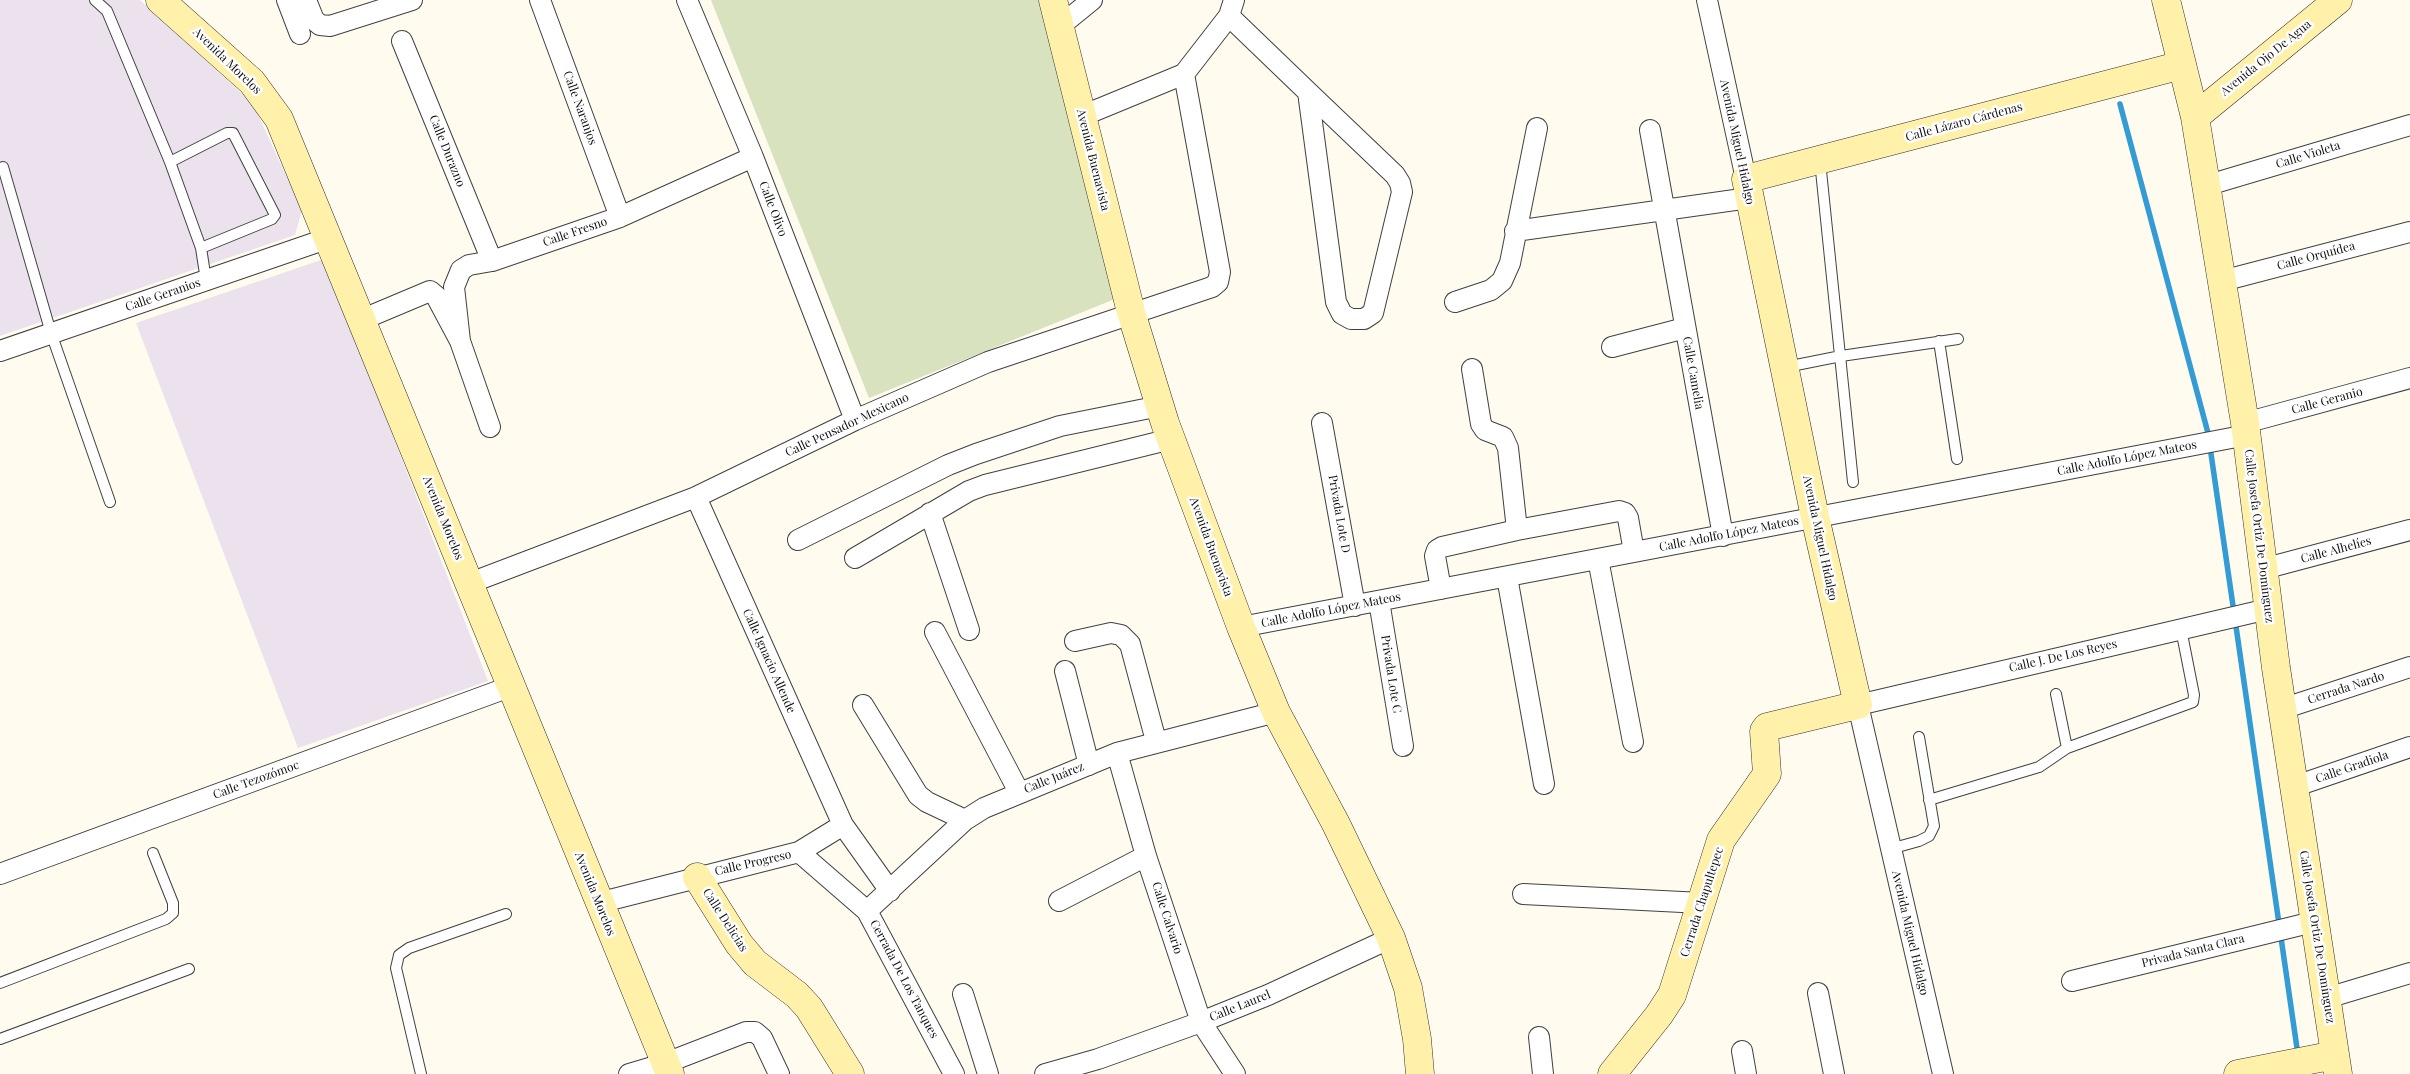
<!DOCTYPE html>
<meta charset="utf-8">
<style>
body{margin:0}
canvas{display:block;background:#fffbef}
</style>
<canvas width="2410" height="1074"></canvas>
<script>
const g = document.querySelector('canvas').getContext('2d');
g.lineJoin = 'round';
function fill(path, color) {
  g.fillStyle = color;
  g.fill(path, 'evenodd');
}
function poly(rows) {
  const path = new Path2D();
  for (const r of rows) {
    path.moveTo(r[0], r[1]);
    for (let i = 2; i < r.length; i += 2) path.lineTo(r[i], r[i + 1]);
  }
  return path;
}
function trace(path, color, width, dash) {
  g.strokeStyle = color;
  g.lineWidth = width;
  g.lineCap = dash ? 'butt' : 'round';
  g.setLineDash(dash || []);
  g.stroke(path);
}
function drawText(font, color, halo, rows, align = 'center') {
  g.font = font + ' "Playfair Display",serif';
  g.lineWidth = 5;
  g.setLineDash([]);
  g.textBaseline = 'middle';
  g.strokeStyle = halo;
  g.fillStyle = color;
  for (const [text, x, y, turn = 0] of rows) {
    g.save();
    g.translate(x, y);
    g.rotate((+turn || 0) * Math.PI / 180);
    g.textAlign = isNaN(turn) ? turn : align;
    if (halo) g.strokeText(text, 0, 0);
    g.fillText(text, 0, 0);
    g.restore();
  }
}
const industrial = poly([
 [0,0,140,0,253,104,302,210,295,235,0,336],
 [324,259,488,681,298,748,136,323]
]);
const cemetery = poly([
 [711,0,1041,0,1115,299,869,398]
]);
const stream = poly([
 [2120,104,2208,433,2298,1055]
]);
const lane = poly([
 [95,0,107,11,170,162,201,248,206,280],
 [1820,161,1853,482],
 [170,162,227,133,233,133,275,215,272,219,201,248],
 [3,167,51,333,110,502],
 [1939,341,1957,459],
 [1786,367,1841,356,1958,339],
 [2056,694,2067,748],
 [1929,800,2039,767,2067,748,2193,702,2194,695,2181,629],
 [1890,849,1919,841,1929,836,1934,826,1919,737],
 [0,983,166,919,173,913,173,903,153,853],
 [0,1039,189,969],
 [421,1074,396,968,399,955,409,948,506,914]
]);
const street = poly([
 [287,0,300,34],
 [306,0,314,20,320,25,330,26,412,0],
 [540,0,620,217],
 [687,0,753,157,855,420],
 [1707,0,1746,179],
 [1229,16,1308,92,1336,302,1342,314,1351,319,1364,319,1373,313,1402,192,1400,183,1395,175,1308,92],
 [1060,26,1092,0],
 [402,41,492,261],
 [1082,116,1184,74,1229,16,1234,0],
 [1650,130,1723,536],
 [2205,186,2410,125],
 [1515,231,1749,198],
 [2222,281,2410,232],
 [1455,302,1491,290,1502,281,1510,263,1537,128],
 [361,320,430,291,436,296,460,341,490,427],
 [460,341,454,287,461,270,469,265,492,261,620,217,753,157],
 [1612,347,1685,328],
 [0,351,326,239],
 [1472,369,1481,424,1485,430,1503,437,1508,448,1517,530],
 [1322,423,1355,606],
 [2245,423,2410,378],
 [696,497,843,825,890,891],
 [930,513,969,630],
 [798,540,948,465,976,454,1060,426,1160,406],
 [855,558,969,491,985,485,1171,439],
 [1598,559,1633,742],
 [2263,569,2410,530],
 [1507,577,1544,784],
 [470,583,696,497,855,420,988,362,1212,287,1218,282,1220,272,1184,74],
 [1441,589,1435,556,1437,550,1442,547,1517,530,1619,511,1625,513,1628,518,1634,552],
 [1379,601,1403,746],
 [1241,627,2247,435],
 [935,632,1019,792],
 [1075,641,1111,633,1121,635,1130,644,1156,741],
 [1065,671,1089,765],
 [863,705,918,795,927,802,965,820],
 [2282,709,2410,667],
 [1117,753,1146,856,1201,1022,1235,1074],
 [2293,787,2410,747],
 [799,852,867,911,954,1074],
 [0,874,512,686],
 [1523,894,1702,903],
 [1059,901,1146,856],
 [598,903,799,852,843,825],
 [867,911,965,820,984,808,1117,753,1276,712],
 [2072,981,2313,922],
 [1818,993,1834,1074],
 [963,994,988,1074],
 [2327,998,2410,973],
 [1539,1037,1543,1074],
 [1742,1051,1746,1074],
 [629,1074,666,1063,746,1032,755,1032,762,1038,779,1074],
 [1045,1074,1098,1059,1201,1022,1268,995,1391,938],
 [1943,1074,1858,705,2268,609]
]);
const secondary = poly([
 [160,0,252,82,279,119,670,1074],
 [1053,0,1131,312,1165,423,1241,627,1276,712,1336,824,1391,938,1408,988,1417,1039,1420,1074],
 [2166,0,2195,117,2245,423,2276,668,2338,1074],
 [2195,117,2338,0],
 [697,877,739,944,755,963,797,995,809,1008,850,1074],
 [1612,1074,1659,1015,1672,995,1721,840,1767,774,1764,731,1767,727,1858,705,1815,517,1746,179,2182,65],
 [2238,1074,2335,1055]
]);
const streetNames = [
 ["Avenida Ojo De Agua",2266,58,-39],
 ["Avenida Morelos",227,61,44],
 ["Calle Naranjos",580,108,70],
 ["Calle Lázaro Cárdenas",1964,122,-15],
 ["Avenida Miguel Hidalgo",1737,142,78],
 ["Calle Durazno",447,151,68],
 ["Calle Violeta",2308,155,-17],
 ["Avenida Buenavista",1093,160,76],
 ["Calle Olivo",773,209,69],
 ["Calle Fresno",575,232,-19],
 ["Calle Orquídea",2316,256,-15],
 ["Calle Geranios",163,295,-19],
 ["Calle Camelia",1693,373,80],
 ["Calle Geranio",2327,401,-15],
 ["Calle Pensador Mexicano",847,425,-25],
 ["Calle Adolfo López Mateos",2127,458,-11],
 ["Privada Lote D",1339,514,80],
 ["Avenida Morelos",443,518,68],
 ["Calle Adolfo López Mateos",1729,534,-11],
 ["Calle Josefa Ortiz De Domínguez",2259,536,83],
 ["Avenida Miguel Hidalgo",1820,538,78],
 ["Avenida Buenavista",1211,547,70],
 ["Calle Alhelíes",2336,550,-15],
 ["Calle Adolfo López Mateos",1331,610,-11],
 ["Calle J. De Los Reyes",2063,656,-13],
 ["Calle Ignacio Allende",769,661,66],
 ["Privada Lote C",1391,674,81],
 ["Cerrada Nardo",2346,688,-18],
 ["Calle Gradiola",2352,767,-19],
 ["Calle Juárez",1054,778,-22],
 ["Calle Tezozómoc",256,780,-20],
 ["Calle Progreso",753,863,-13],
 ["Avenida Morelos",595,894,68],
 ["Cerrada Chapultepec",1702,902,-72],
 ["Calle Calvario",1167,918,72],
 ["Calle Delicias",725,920,57],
 ["Avenida Miguel Hidalgo",1910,933,77],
 ["Calle Josefa Ortiz De Domínguez",2317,937,81],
 ["Privada Santa Clara",2193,951,-14],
 ["Cerrada De Los Tanques",904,979,62],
 ["Calle Laurel",1240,1006,-22]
];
fill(industrial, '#ebe2ed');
fill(cemetery, '#d8e2be');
trace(stream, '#349cd4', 5.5);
trace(lane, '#414141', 12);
trace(street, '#414141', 22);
trace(secondary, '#303030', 29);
trace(lane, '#fff', 10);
trace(street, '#fff', 20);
trace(secondary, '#fff1aa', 28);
drawText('12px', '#0e0e0e', '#fff', streetNames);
</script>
